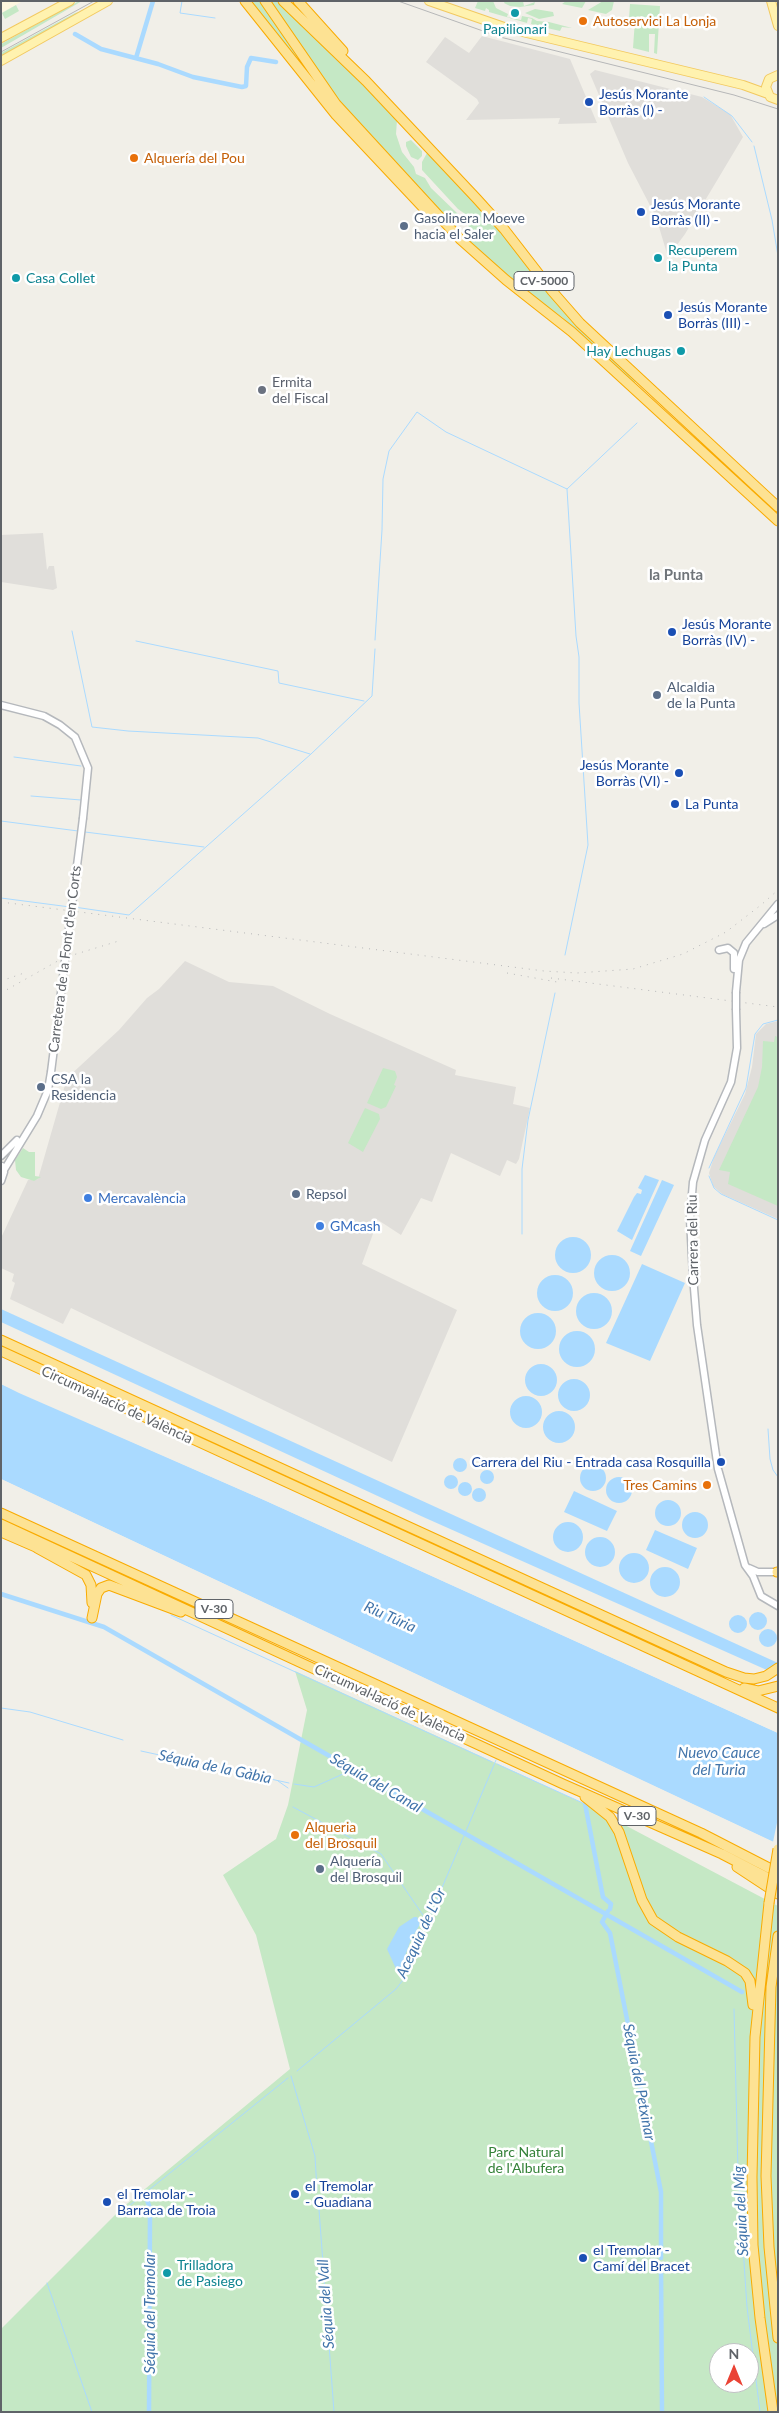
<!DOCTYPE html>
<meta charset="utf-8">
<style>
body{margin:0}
#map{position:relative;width:779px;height:2413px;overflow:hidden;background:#f1efe8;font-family:Lato,sans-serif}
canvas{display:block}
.frame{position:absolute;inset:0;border:2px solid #5f6368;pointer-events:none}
.north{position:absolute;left:709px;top:2343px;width:50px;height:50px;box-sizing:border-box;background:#fff;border:1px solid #bfc1c3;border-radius:50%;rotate:0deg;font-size:14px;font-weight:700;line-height:20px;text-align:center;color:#5f6368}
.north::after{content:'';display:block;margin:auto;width:18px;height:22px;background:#ea4335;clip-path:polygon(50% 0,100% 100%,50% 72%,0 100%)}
</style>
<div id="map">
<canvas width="779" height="2413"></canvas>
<div class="frame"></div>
<div class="north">N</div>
</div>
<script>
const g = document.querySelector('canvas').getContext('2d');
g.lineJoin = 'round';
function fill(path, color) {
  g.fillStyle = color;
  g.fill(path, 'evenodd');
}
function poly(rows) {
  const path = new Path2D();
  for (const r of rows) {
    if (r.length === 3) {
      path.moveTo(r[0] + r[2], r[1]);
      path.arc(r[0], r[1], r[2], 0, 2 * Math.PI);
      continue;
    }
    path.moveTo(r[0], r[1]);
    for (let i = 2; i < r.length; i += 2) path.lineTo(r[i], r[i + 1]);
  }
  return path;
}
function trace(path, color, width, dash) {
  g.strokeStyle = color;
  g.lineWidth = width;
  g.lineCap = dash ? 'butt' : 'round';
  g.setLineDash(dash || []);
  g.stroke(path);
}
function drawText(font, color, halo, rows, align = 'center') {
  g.font = font + ' Lato,sans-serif';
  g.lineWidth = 5;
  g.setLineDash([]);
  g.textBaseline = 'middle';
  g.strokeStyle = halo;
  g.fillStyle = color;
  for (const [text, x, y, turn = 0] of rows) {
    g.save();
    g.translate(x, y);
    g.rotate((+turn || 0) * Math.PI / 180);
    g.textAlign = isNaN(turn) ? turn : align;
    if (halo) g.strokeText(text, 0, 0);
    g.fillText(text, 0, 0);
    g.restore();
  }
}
const commercial = poly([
 [1,1,23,1,1,13]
]);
const industrial = poly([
 [482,36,570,59,597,123,558,124,560,118,466,120,479,103,477,99,426,62,445,37,469,53],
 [595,70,702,97,730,114,743,137,685,234,668,257,656,217,628,163,590,74],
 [43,533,47,570,49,566,54,566,57,588,53,590,1,582,1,535],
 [185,961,229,982,273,986,330,1014,456,1070,455,1075,516,1087,513,1104,530,1108,519,1159,516,1164,507,1160,500,1176,451,1153,432,1202,421,1198,401,1235,378,1220,362,1264,457,1310,392,1462,71,1308,63,1324,10,1299,15,1283,12,1281,14,1274,1,1268,1,1238,28,1180,38,1179,67,1078,119,1030,147,998,159,989],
 [778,1021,778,1219,722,1194,713,1186,709,1173,714,1157,745,1094,752,1067,756,1034,766,1024]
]);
const green = poly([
 [79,1,82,1,1,48,1,44],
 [249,1,261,1,319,88,343,120],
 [269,1,278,1,352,71,397,120,396,134,402,152,414,167,416,174,425,178,431,188,457,213,460,220,455,227,467,241,474,239,468,225,468,216,458,209,422,170,422,162,427,153,486,214,636,382,633,383,562,317,500,273,471,246,336,99],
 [478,1,493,1,496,8,508,14,507,17,521,20,522,16,532,18,537,21,549,22,572,28,562,27,560,31,547,28,547,23,544,22,543,27,531,24,532,19,528,18,527,23,489,12,489,10,486,8,485,11,475,8],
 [505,1,523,1,524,6,535,2,534,5,520,7,510,6,504,3],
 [566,1,586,1,582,8,562,4],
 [603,1,614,1,612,10,606,14,588,10],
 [630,4,660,6,657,54,654,53,655,34,649,34,649,52,633,48,635,20,629,19],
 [16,5,19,11,5,19,2,13],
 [535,9,553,12,554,16,539,19,525,13],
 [82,11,1,58,1,53,75,13],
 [411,140,422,151,422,156,418,160,411,157,406,146,406,142],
 [775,1036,778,1037,778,1206,728,1184,730,1172,719,1170,758,1087,762,1067,763,1041,774,1042],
 [383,1068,395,1071,397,1077,394,1085,396,1086,386,1107,381,1109,367,1103],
 [365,1108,379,1114,380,1119,363,1152,348,1143],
 [23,1148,29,1152,35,1152,35,1176,41,1177,34,1181,21,1177,16,1170,15,1160],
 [295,1671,585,1804,778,1906,778,2412,1,2412,1,2329,122,2208,290,2069,256,1935,223,1875,276,1839,288,1805,307,1710],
 [719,2353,749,2353,749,2383,719,2383]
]);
const water = poly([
 [645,1175,659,1180,632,1240,617,1231,634,1197,637,1193,641,1194,642,1190,638,1188],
 [662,1180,674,1185,641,1256,630,1251],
 [573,1255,18],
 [612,1273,18],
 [642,1264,685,1283,650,1361,606,1343],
 [555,1293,18],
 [594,1311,18],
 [1,1309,778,1663,778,1675,421,1516,1,1322],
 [538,1331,18],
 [577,1349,18],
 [541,1380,16],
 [574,1395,16],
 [1,1384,264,1500,778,1733,778,1844,1,1479],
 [526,1412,16],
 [559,1427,16],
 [460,1465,7],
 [593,1478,13],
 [487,1477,7],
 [451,1482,7],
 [619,1490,13],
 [465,1489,7],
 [479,1495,7],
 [574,1491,617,1511,607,1531,564,1512],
 [668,1513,13],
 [695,1525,13],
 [568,1537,15],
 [655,1530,697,1548,688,1569,646,1550],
 [600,1552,15],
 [634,1568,15],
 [665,1582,15],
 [758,1621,9],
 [738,1624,9],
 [768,1638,9],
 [414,1917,417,1917,420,1924,410,1942,401,1968,397,1971,387,1949,399,1927]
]);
const pier = poly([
 [1,1381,265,1497,778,1730,778,1733,264,1500,19,1393,1,1384],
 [1,1479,773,1842,778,1818,778,1847,1,1482]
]);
const stream = poly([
 [182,1,180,13,215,18],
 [704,97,732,116,752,142],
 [754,146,772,220,778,256],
 [72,631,92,727,128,731,258,738,310,754],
 [375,640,382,530,383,479,389,451,417,412,446,432,567,489,637,423],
 [136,641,278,671,279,683,364,701],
 [14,757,81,766],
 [31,796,81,800],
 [1,821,78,831],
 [85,832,204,847],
 [1,898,70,907],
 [74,907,129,915,311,754,372,696,375,649],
 [565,955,588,845,579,703,579,657,576,636,567,489],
 [709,1168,746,1088,755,1034,763,1024,778,1020],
 [709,1176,714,1188,721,1194,778,1220],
 [522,1234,522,1169,528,1120,555,993],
 [768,1429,770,1459,773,1470,778,1477],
 [171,1615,492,1762],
 [1,1708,30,1712,123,1740],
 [141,1751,289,1783],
 [497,1764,585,1804],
 [278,1781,288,1788],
 [294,1784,314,1787,343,1774,356,1772],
 [293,1807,381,1854,427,1921],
 [734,2009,738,2172,747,2307,760,2412],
 [297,2071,396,1989,403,1980,496,1760],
 [291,2076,315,2156,317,2190],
 [318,2196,334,2412],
 [129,2206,288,2078],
 [47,2283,92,2412]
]);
const canal = poly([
 [75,34,101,49,158,64,193,77,242,87,246,86,247,67,251,58,276,62],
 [136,58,153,1],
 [1,1594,104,1627,742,1992],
 [585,1804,603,1897,611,1904,610,1909],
 [608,1911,602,1922,610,1933,661,2192,661,2258],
 [145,2195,150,2208],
 [661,2266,662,2412],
 [149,2412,150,2214]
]);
const minor = poly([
 [1,705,44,716,60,725,75,737,88,768,83,818],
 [764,924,778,915],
 [719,950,728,948,734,953,734,969],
 [736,992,739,960,746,943,778,904],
 [736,1010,737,1048,731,1082,705,1140,693,1182,690,1218,693,1276,697,1325,718,1469,745,1565,753,1576,761,1596,778,1606],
 [1,1156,17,1140],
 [4,1170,37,1116,48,1090,51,1072],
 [1,1181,4,1172,2,1166],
 [749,1568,758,1572,778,1572]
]);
const major = poly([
 [429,1,510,29,743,85,768,94],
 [771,1,778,26],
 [1,38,70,1],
 [1,61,108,1],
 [778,75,769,79,766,87,770,97,778,100]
]);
const highway = poly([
 [245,1,336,115,431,216],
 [265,1,336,104,461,240,506,280,572,332,778,521],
 [283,1,366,81,477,199,504,229,552,291,580,323,778,507],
 [298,1,343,51],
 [1,1340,726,1672,744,1678,754,1679,766,1676,778,1668],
 [1,1351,778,1708],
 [1,1513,701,1833,769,1868],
 [1,1524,563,1784,722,1854,778,1883],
 [1,1532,38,1548],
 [37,1548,86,1575,91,1585,92,1603],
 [777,1572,778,1572],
 [92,1618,97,1594,101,1588,109,1585,181,1612],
 [744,1688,758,1691,778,1686],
 [585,1797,610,1817,619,1832,642,1900,653,1920,678,1937,727,1961,745,1973,750,1981,753,2005],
 [737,1867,778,1894],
 [769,1903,755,2037,752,2177,753,2245,760,2318,773,2412],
 [778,1936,771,1987,766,2176,769,2247,778,2338]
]);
const tram = poly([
 [398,1,500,37,734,95,778,109],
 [1,52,94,1]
]);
const rail = poly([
 [1,902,544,971,577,973,633,969,683,954,726,932,761,905,778,890],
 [507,973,557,982],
 [551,978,778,1007],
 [1,981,27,972],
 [1,993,63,958,122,940]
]);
const minorBridge = poly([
 [736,992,736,1010],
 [51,1072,83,818]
]);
const highwayBridge = poly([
 [769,1903,778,1849]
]);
const markers = [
 [515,13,5,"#0f9aa8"],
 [583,21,5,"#e8710a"],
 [589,102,5,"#1a4fb4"],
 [134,158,5,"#e8710a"],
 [641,212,5,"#1a4fb4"],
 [404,226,5,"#5c6f8a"],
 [658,258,5,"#0f9aa8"],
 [16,278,5,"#0f9aa8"],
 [668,315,5,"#1a4fb4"],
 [681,351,5,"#0f9aa8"],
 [262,390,5,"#6b7280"],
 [672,632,5,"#1a4fb4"],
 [657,695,5,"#5c6f8a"],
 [679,773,5,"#1a4fb4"],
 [675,804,5,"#1a4fb4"],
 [41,1087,5,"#5c6f8a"],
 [296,1194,5,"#5c6f8a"],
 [88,1198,5,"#3f7fe0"],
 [320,1226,5,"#3f7fe0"],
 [721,1462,5,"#1a4fb4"],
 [707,1485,5,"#e8710a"],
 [295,1835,5,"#e8710a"],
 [320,1869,5,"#5c6f8a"],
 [295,2194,5,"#1a4fb4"],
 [107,2202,5,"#1a4fb4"],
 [583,2258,5,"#1a4fb4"],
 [167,2273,5,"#0f9aa8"]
];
const shields = [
 [544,281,60],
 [214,1609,38],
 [637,1816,38]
];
const shieldNames = [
 ["CV-5000",544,281],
 ["V-30",214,1609],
 ["V-30",637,1816]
];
const foodNames = [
 ["Autoservici La Lonja",593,21],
 ["Alquería del Pou",144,158],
 ["Tres Camins",697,1485,"right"],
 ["Alqueria",305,1827],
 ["del Brosquil",305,1843]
];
const cultureNames = [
 ["Papilionari",515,29,"center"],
 ["Recuperem",668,250],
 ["la Punta",668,266],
 ["Casa Collet",26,278],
 ["Hay Lechugas",671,351,"right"],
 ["Trilladora",177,2265],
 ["de Pasiego",177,2281]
];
const transitNames = [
 ["Jesús Morante",599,94],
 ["Borràs (I) -",599,110],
 ["Jesús Morante",651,204],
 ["Borràs (II) -",651,220],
 ["Jesús Morante",678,307],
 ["Borràs (III) -",678,323],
 ["Jesús Morante",682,624],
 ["Borràs (IV) -",682,640],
 ["Jesús Morante",669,765,"right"],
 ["Borràs (VI) -",669,781,"right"],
 ["La Punta",685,804],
 ["Carrera del Riu - Entrada casa Rosquilla",711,1462,"right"],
 ["el Tremolar",305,2186],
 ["- Guadiana",305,2202],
 ["el Tremolar -",117,2194],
 ["Barraca de Troia",117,2210],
 ["el Tremolar -",593,2250],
 ["Camí del Bracet",593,2266]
];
const serviceNames = [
 ["Gasolinera Moeve",414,218],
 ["hacia el Saler",414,234],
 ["Alcaldia",667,687],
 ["de la Punta",667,703],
 ["CSA la",51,1079],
 ["Residencia",51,1095],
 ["Repsol",306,1194],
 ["Alquería",330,1861],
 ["del Brosquil",330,1877]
];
const worshipNames = [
 ["Ermita",272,382],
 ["del Fiscal",272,398]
];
const streetNames = [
 ["Carretera de la Font d'en Corts",65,959,-83],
 ["Carrera del Riu",693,1240,-91],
 ["Circumval·lació de València",117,1405,25],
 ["Circumval·lació de València",390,1703,25]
];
const shopNames = [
 ["Mercavalència",98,1198],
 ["GMcash",330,1226]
];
const parkNames = [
 ["Parc Natural",526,2152],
 ["de l'Albufera",526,2168]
];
const neighbourhoodNames = [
 ["la Punta",676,575]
];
const waterNames = [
 ["Riu Túria",390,1617,24],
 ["Nuevo Cauce",719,1753],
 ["del Turia",719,1770],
 ["Séquia de la Gàbia",215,1767,12],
 ["Séquia del Canal",376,1783,30],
 ["Acequia de L'Or",421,1933,-65],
 ["Séquia del Petxinar",639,2082,79],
 ["Séquia del Mig",741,2211,-93],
 ["Séquia del Vall",326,2304,-94],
 ["Séquia del Tremolar",150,2313,-90]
];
fill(commercial, '#fef7e0');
fill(industrial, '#e0deda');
fill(green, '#c5e8c5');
fill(water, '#aadaff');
fill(pier, '#f1efe8');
trace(stream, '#aadaff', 1);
trace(canal, '#aadaff', 4.5);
trace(minor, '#b5b8bc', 9);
trace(major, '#f2c960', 10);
trace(highway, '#f9ab00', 11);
trace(minor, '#fff', 6);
trace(major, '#fff2af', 8);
trace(highway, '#fde293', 9);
trace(tram, '#b6b7b8', 1);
trace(rail, '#b6b7b8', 1, [1, 6]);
trace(minorBridge, '#b5b8bc', 9, []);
trace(highwayBridge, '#f9ab00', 11, []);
trace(minorBridge, '#fff', 6);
trace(highwayBridge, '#fde293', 9);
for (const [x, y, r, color] of markers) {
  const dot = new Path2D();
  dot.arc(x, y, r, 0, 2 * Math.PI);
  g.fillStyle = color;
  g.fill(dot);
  trace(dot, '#fff', 2);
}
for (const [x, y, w] of shields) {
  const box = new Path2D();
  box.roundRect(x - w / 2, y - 9.5, w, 19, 4);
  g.fillStyle = '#fff';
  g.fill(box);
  trace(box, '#5f6368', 1);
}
drawText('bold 12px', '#5f6368', null, shieldNames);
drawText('14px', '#c56008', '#fff', foodNames, 'left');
drawText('14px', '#0d838f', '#fff', cultureNames, 'left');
drawText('14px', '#164399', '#fff', transitNames, 'left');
drawText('14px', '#4e5e75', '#fff', serviceNames, 'left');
drawText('14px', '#5b616d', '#fff', worshipNames, 'left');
drawText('14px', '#5f6368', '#fff', streetNames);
drawText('14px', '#366cbe', '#fff', shopNames, 'left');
drawText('14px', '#348238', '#fff', parkNames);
drawText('bold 15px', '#70757a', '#fff', neighbourhoodNames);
drawText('italic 15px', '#4174aa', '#fff', waterNames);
</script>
